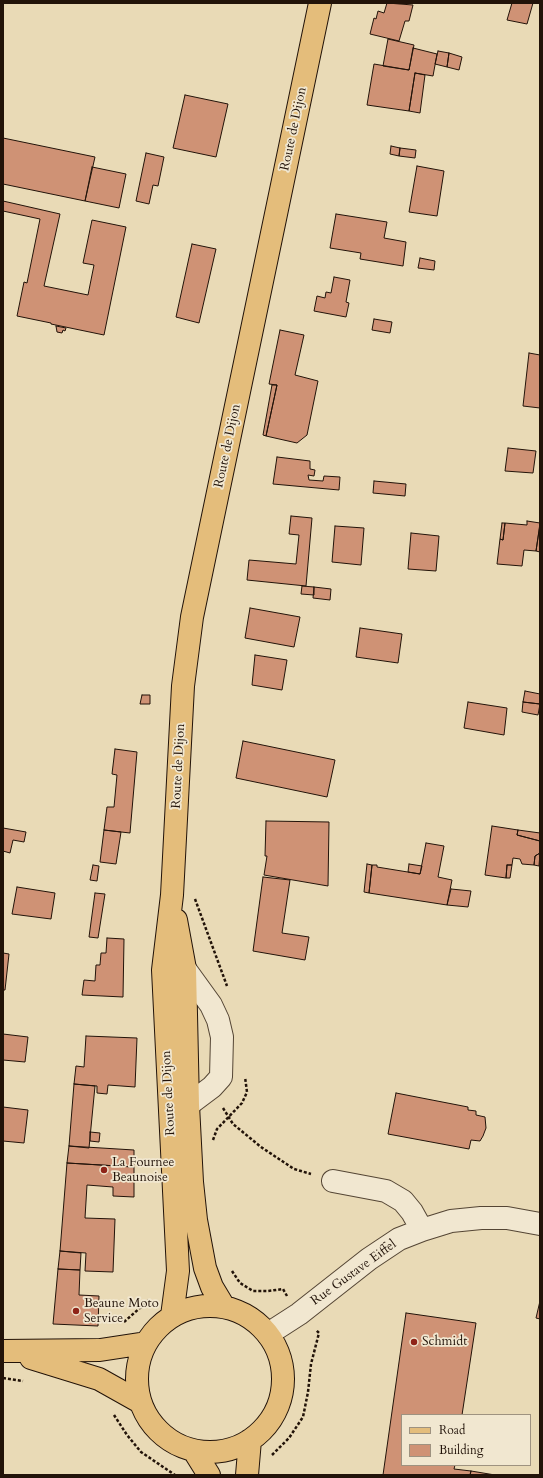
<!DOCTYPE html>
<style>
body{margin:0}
#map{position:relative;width:543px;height:1478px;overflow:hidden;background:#e9dab6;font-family:Cardo,serif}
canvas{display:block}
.frame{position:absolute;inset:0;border:4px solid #221309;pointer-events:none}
.legend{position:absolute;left:401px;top:1414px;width:130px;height:52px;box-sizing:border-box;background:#f1e7d0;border:1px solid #9e9280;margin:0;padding:5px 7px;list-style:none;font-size:12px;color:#221309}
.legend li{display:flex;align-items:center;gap:8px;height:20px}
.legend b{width:20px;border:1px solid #9e9280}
</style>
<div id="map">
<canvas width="543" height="1478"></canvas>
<div class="frame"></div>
<ul class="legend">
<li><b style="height:5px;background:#e4bd7b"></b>Road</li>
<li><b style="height:11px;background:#cf9275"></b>Building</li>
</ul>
</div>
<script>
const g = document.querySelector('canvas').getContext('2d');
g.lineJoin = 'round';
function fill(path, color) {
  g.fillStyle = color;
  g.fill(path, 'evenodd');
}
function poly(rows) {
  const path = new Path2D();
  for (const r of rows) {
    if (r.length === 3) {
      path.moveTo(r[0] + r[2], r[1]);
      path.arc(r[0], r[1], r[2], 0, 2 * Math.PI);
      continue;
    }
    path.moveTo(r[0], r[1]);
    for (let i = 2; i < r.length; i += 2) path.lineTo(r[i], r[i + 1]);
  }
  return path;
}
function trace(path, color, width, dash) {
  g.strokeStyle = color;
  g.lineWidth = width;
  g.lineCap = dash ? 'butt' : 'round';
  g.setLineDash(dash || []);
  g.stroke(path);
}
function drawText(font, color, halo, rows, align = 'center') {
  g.font = font + ' Cardo,serif';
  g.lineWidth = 3.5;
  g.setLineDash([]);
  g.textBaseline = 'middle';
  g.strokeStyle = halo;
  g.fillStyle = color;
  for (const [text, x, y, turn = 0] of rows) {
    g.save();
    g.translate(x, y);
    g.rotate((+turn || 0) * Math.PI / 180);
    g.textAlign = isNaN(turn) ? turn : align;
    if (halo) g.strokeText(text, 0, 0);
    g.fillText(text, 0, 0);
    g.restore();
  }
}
const building = poly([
 [387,3,413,5,409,21,405,21,399,41,370,34,374,18,376,19,378,11,384,13,387,3],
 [512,3,533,3,527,24,507,20,512,3],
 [388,39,414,45,409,70,383,66,388,39],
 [413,48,437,54,433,76,415,73,409,111,367,105,374,64,409,70,413,48],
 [438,51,449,53,447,67,435,64,438,51],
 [449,53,462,57,459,70,447,67,449,53],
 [415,73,425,75,420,113,409,111,415,73],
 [185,95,228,104,216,157,173,148,185,95],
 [3,138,95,157,85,201,3,184,3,138],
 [391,146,400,148,399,156,390,154,391,146],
 [400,148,416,150,415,158,399,156,400,148],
 [146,153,164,157,158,186,153,185,149,204,136,201,146,153],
 [417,166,444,171,437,216,409,212,417,166],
 [92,167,126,174,119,208,85,201,92,167],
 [3,201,60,214,44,286,88,295,94,265,83,263,92,220,126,227,104,335,51,324,51,323,17,316,24,282,27,283,40,219,3,211,3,201],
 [336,214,387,222,384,238,406,242,403,266,360,259,361,253,330,248,336,214],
 [192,244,216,249,199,323,176,317,192,244],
 [420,258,435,261,434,270,418,268,420,258],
 [334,277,350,280,346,302,349,303,346,317,314,311,317,296,325,298,326,292,331,293,334,277],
 [374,319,392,322,390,333,372,330,374,319],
 [56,326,66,328,65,331,63,330,62,333,57,332,56,326],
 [280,330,304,335,295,375,318,381,307,435,297,443,266,436,277,385,269,384,280,330],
 [529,353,540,355,540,408,523,406,529,353],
 [272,385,277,385,266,436,263,435,272,385],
 [508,448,536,451,533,473,505,471,508,448],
 [277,457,310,461,310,469,315,470,314,476,308,475,309,480,323,481,324,476,340,477,339,490,273,484,277,457],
 [374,481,406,484,405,496,373,493,374,481],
 [291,516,312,518,306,586,247,580,249,560,296,564,299,535,289,534,291,516],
 [527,521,540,523,536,551,524,550,522,566,497,564,500,539,503,540,505,523,527,525,527,521],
 [502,523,505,523,503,540,500,539,502,523],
 [540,525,540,552,536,551,540,525],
 [335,526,364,528,361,565,332,562,335,526],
 [411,533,439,536,436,571,408,569,411,533],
 [302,586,314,587,314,595,301,594,302,586],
 [314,587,331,589,330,600,313,598,314,587],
 [250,608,300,617,294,647,245,638,250,608],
 [360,628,402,634,398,663,356,657,360,628],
 [255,655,287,660,282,690,252,685,255,655],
 [525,691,540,694,540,704,523,702,525,691],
 [142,695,150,695,150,704,140,704,142,695],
 [468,702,507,708,504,735,464,728,468,702],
 [523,702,540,704,538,715,522,712,523,702],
 [243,741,335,760,327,797,236,778,243,741],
 [115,749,137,752,130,833,104,830,107,807,114,807,117,775,112,774,115,749],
 [266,821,329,822,328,886,264,875,267,856,265,856,266,821],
 [492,826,518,830,517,835,540,841,540,853,535,856,534,865,522,864,520,859,513,858,512,865,507,865,506,878,485,875,492,826],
 [3,828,26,832,24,842,13,840,10,853,3,851,3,828],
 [104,830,121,832,116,864,100,862,104,830],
 [518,830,540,833,540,841,517,835,518,830],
 [426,843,444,846,438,877,452,880,447,905,369,893,372,865,377,865,377,867,420,874,426,843],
 [540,853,539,866,534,865,535,856,540,853],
 [367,864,372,865,369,893,364,892,367,864],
 [409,864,422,866,420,874,408,872,409,864],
 [93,865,99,866,97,881,90,880,93,865],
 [507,865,512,865,510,878,506,878,507,865],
 [263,877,290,880,282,933,309,937,305,960,253,951,263,877],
 [17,887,55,893,51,919,12,914,17,887],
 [451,889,471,891,468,907,447,905,451,889],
 [95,893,105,894,98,938,89,937,95,893],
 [107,938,124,939,123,997,82,995,84,980,95,981,96,965,100,965,101,953,106,953,107,938],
 [3,953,9,954,5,990,3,990,3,953],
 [3,1034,28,1037,25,1062,3,1060,3,1034],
 [86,1036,137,1038,135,1087,108,1085,107,1094,97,1093,97,1086,74,1084,76,1066,84,1067,86,1036],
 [74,1084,95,1086,89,1148,69,1146,74,1084],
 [396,1093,468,1107,468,1110,476,1111,476,1115,485,1117,486,1128,483,1136,480,1141,471,1140,469,1149,388,1134,396,1093],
 [3,1107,28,1110,24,1143,3,1141,3,1107],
 [90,1132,100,1133,99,1142,90,1141,90,1132],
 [69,1146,134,1150,134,1167,67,1163,69,1146],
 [67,1163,134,1167,134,1197,113,1196,113,1187,87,1185,85,1218,115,1219,113,1272,85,1271,86,1253,60,1251,67,1163],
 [60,1251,81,1253,80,1270,58,1269,60,1251],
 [58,1269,80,1270,79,1295,99,1296,98,1326,53,1324,58,1269],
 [540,1301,540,1319,536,1318,540,1301],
 [406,1313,476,1323,462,1415,402,1415,402,1465,455,1465,454,1469,471,1471,470,1475,383,1475,406,1313],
 [471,1471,495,1475,470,1475,471,1471]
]);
const path = poly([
 [195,899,227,986],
 [223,1108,233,1124,261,1147,294,1169,311,1174],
 [213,1140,217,1129,242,1103,247,1092,245,1077],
 [232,1271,240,1283,253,1291,268,1291,283,1289,287,1296],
 [124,1322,150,1299],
 [3,1378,23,1381],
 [114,1415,127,1435,141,1452,175,1475],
 [272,1455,289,1438,303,1417,308,1392,311,1364,319,1333,316,1330]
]);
const minor = poly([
 [185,969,211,1005,218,1020,222,1037,221,1077,212,1087,188,1105],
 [333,1181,386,1191,403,1201,412,1212,422,1230],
 [268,1334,299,1314,369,1259,399,1239,422,1230,451,1221,481,1218,507,1218,540,1224]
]);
const major = poly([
 [176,920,185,969,188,1105,192,1182,196,1220,205,1268,212,1287,224,1307],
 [210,1379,73],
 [172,1316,178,1271,163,970,172,895,183,686,192,617,320,3],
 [3,1351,100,1350,146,1343],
 [31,1358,99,1379,140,1402],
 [194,1451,209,1475],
 [247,1475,250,1440]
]);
const markers = [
 [104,1170,4,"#8f2418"],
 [76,1311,4,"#8f2418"],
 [414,1342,4,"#8f2418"]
];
const streetNames = [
 ["Route de Dijon",294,129,-78],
 ["Route de Dijon",228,446,-78],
 ["Route de Dijon",179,766,-87],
 ["Route de Dijon",169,1093,-93],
 ["Rue Gustave Eiffel",354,1273,-36]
];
const poiNames = [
 ["La Fournee",112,1163],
 ["Beaunoise",112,1178],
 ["Beaune Moto",84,1304],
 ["Service",84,1319],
 ["Schmidt",422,1342]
];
fill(building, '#cf9275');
trace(building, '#221309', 1);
trace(minor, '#544534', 24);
trace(major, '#221309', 24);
trace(path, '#221309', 2.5, [3, 2]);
trace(minor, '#f1e7d0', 22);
trace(major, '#e4bd7b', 22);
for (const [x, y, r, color] of markers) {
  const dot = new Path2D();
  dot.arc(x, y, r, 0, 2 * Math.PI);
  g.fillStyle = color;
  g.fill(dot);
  trace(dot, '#f1e7d0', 1.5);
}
drawText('13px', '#221309', '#f1e7d0', streetNames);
drawText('13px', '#221309', '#f1e7d0', poiNames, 'left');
</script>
